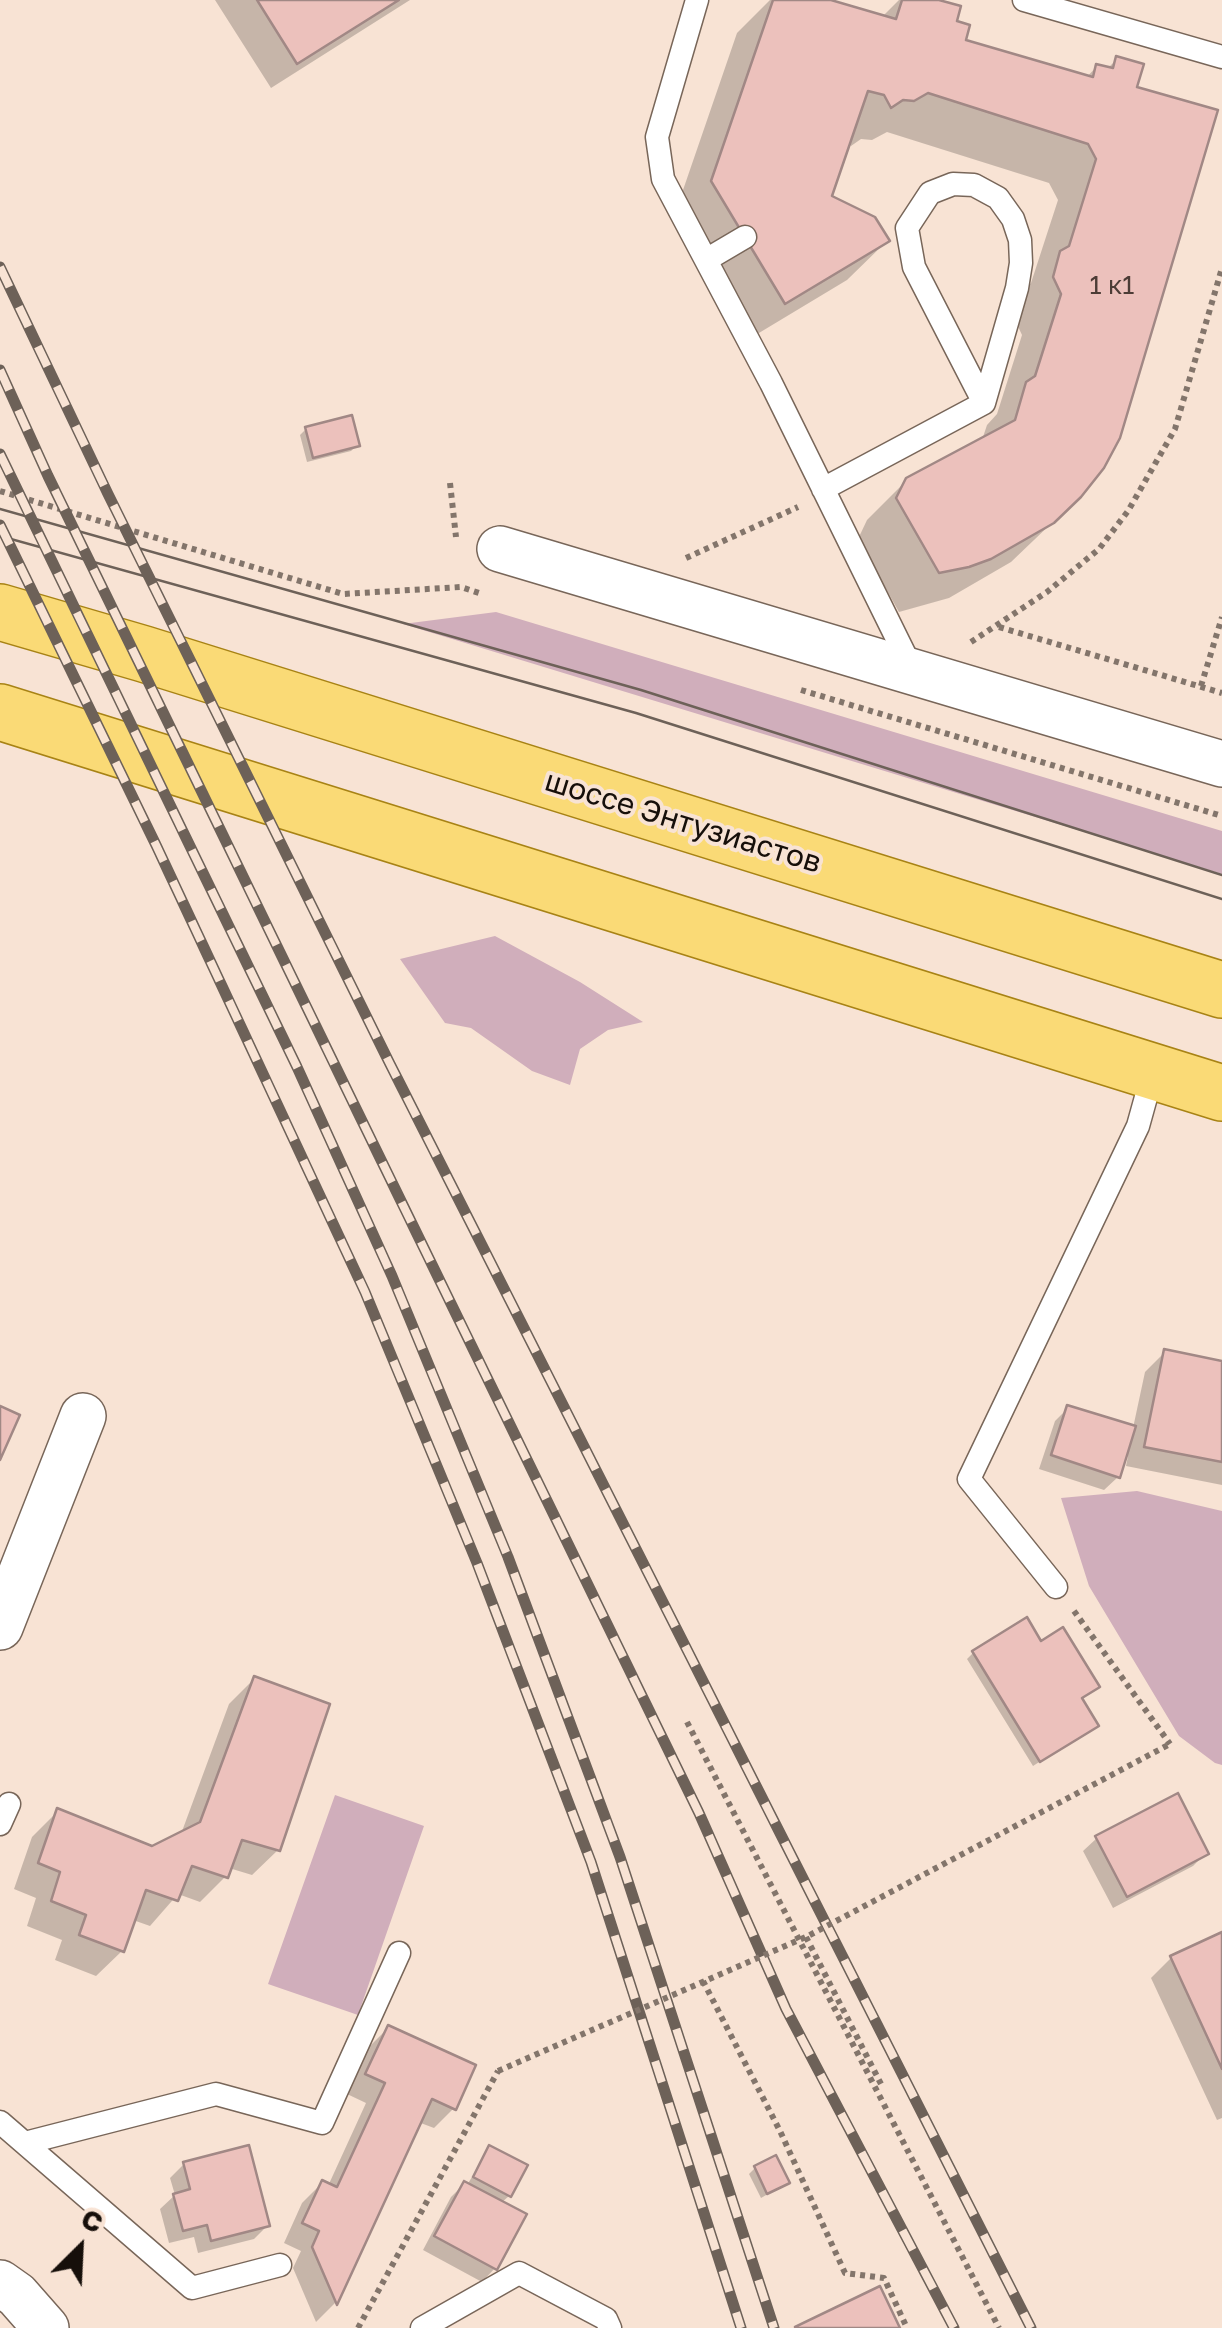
<!DOCTYPE html>
<meta charset="utf-8">
<style>
body{margin:0}
#map{position:relative;width:1222px;height:2328px;overflow:hidden;background:#f8e3d4;font-family:"Golos Text",sans-serif}
canvas{display:block}
.north{position:absolute;left:30px;top:2198px;width:100px;height:100px;-webkit-text-stroke:8px #f8e3d4;paint-order:stroke;rotate:24deg;font-size:28px;font-weight:700;line-height:40px;text-align:center;color:#160f0a}
.north::after{content:'';display:block;margin:auto;width:35px;height:45px;background:#160f0a;clip-path:polygon(50% 0,100% 100%,50% 72%,0 100%)}
</style>
<div id="map">
<canvas width="1222" height="2328"></canvas>
<div class="north">С</div>
</div>
<script>
const g = document.querySelector('canvas').getContext('2d');
g.lineJoin = 'round';
function fill(path, color) {
  g.fillStyle = color;
  g.fill(path, 'evenodd');
}
function poly(rows) {
  const path = new Path2D();
  for (const r of rows) {
    path.moveTo(r[0], r[1]);
    for (let i = 2; i < r.length; i += 2) path.lineTo(r[i], r[i + 1]);
  }
  return path;
}
function trace(path, color, width, dash) {
  g.strokeStyle = color;
  g.lineWidth = width;
  g.lineCap = dash ? 'butt' : 'round';
  g.setLineDash(dash || []);
  g.stroke(path);
}
function drawText(font, color, halo, rows, align = 'center') {
  g.font = font + ' "Golos Text",sans-serif';
  g.lineWidth = 8;
  g.setLineDash([]);
  g.textBaseline = 'middle';
  g.strokeStyle = halo;
  g.fillStyle = color;
  for (const [text, x, y, turn = 0] of rows) {
    g.save();
    g.translate(x, y);
    g.rotate((+turn || 0) * Math.PI / 180);
    g.textAlign = isNaN(turn) ? turn : align;
    if (halo) g.strokeText(text, 0, 0);
    g.fillText(text, 0, 0);
    g.restore();
  }
}
const green = poly([
 [496,612,1222,831,1222,874,403,624],
 [495,936,580,982,643,1022,608,1030,580,1049,570,1085,532,1071,471,1028,445,1023,400,959],
 [1137,1491,1222,1511,1222,1765,1215,1763,1179,1736,1089,1586,1061,1498],
 [335,1795,424,1826,358,2015,268,1984]
]);
const shadow = poly([
 [215,0,410,0,271,88],
 [770,0,822,0,882,17,899,0,930,0,954,23,963,42,1086,78,1097,66,1107,69,1117,59,1134,89,1080,496,1011,562,949,598,899,612,858,539,867,520,907,480,982,440,987,425,997,414,1022,335,1014,318,1021,294,1031,283,1058,200,1049,183,887,132,872,140,861,139,851,146,848,141,829,197,887,241,847,280,744,342,672,222,737,33],
 [306,429,357,445,351,451,307,462,300,435],
 [1165,1352,1222,1364,1222,1485,1126,1466,1128,1456,1125,1455,1118,1477,1104,1490,1039,1469,1055,1421,1068,1408,1133,1428,1145,1372],
 [1040,1644,1097,1687,1079,1700,1095,1726,1033,1766,967,1659,973,1653],
 [254,1679,278,1850,252,1875,229,1868,226,1876,200,1902,178,1894,150,1926,133,1920,122,1951,96,1976,55,1960,62,1940,27,1926,36,1898,14,1889,32,1837,58,1811,152,1848,181,1834,229,1704],
 [1097,1838,1206,1853,1193,1866,1113,1908,1083,1851],
 [1222,1935,1222,2118,1217,2120,1151,1978,1171,1958],
 [388,2028,454,2108,434,2128,418,2122,335,2303,316,2322,293,2268,301,2251,284,2243,302,2203,322,2183,328,2186,366,2103,347,2094,368,2048],
 [490,2148,509,2196,501,2203,495,2268,482,2282,423,2250,451,2197,464,2184,467,2185],
 [184,2164,268,2225,254,2239,198,2253,194,2237,169,2243,160,2209,175,2195,170,2178],
 [755,2168,787,2183,761,2198,749,2174]
]);
const building = poly([
 [257,0,399,0,297,64,257,0],
 [773,0,831,0,896,19,902,0,939,0,961,6,957,21,970,25,966,40,1093,77,1096,64,1113,68,1116,56,1144,64,1137,87,1218,110,1120,438,1104,468,1081,497,1054,523,991,559,969,567,939,573,896,498,906,478,1015,420,1026,382,1035,376,1061,294,1053,277,1060,251,1069,246,1096,159,1088,144,928,93,914,101,903,100,891,108,884,95,868,91,832,196,875,217,890,241,785,304,711,181,773,0],
 [352,415,360,446,313,458,305,427,352,415],
 [1164,1349,1222,1361,1222,1462,1144,1447,1164,1349],
 [1067,1405,1136,1426,1120,1478,1051,1455,1067,1405],
 [0,1406,20,1415,0,1460,0,1406],
 [1027,1617,1041,1641,1063,1627,1100,1687,1082,1698,1099,1726,1040,1762,972,1651,1027,1617],
 [254,1676,330,1704,280,1851,242,1840,228,1878,192,1866,178,1901,146,1890,124,1952,79,1935,86,1915,51,1901,60,1872,38,1863,57,1808,152,1846,200,1822,254,1676],
 [1178,1793,1209,1854,1127,1897,1095,1836,1178,1793],
 [1222,1932,1222,2069,1170,1956,1222,1932],
 [388,2025,476,2065,456,2110,432,2099,337,2305,312,2247,319,2231,302,2223,322,2180,337,2187,385,2083,365,2074,388,2025],
 [249,2145,270,2226,211,2241,207,2225,183,2231,173,2194,190,2189,183,2162,249,2145],
 [489,2145,528,2165,511,2197,473,2177,489,2145],
 [776,2155,790,2183,767,2194,754,2166,776,2155],
 [464,2181,527,2214,497,2270,434,2236,464,2181],
 [880,2286,900,2328,796,2328,795,2327,880,2286]
]);
const path = poly([
 [450,483,456,537],
 [0,491,343,594,461,587,482,594],
 [686,558,798,507],
 [999,627,1222,693],
 [971,642,1047,592,1099,549,1128,511,1175,429,1222,268],
 [1201,686,1222,617],
 [801,690,1222,816],
 [1074,1611,1170,1744],
 [687,1722,999,2328],
 [806,1937,881,2084],
 [703,1981,780,2131,845,2273,884,2278,907,2328],
 [358,2328,498,2071]
]);
const lane = poly([
 [697,0,657,137,663,179,771,383,912,669],
 [1024,0,1222,57],
 [706,260,745,237],
 [823,489,984,403,914,267,907,228,930,193,953,184,974,185,998,198,1013,219,1020,240,1021,263,1017,288,984,403],
 [1056,1587,969,1479,1138,1126,1153,1072],
 [0,1824,9,1804],
 [0,2122,192,2288,280,2265],
 [25,2143,216,2094,322,2123,399,1953],
 [422,2328,519,2273,606,2319,610,2328]
]);
const street = poly([
 [500,549,1222,764],
 [0,1627,83,1416],
 [0,2283,17,2295,46,2328]
]);
const primary = poly([
 [0,612,144,654,1222,990],
 [0,712,1222,1093]
]);
const tram = poly([
 [0,509,641,690,1222,875],
 [0,536,636,713,1222,899]
]);
const rail = poly([
 [0,267,108,494,390,1064,1031,2328],
 [0,370,48,476,699,1813,786,2009,954,2328],
 [0,454,297,1067,392,1276,508,1557,620,1857,774,2328],
 [0,525,156,845,365,1292,477,1563,591,1862,741,2328]
]);
const pathBridge = poly([
 [498,2071,806,1937,1170,1744]
]);
const numberNames = [
 ["1 к1",1112,286]
];
const streetNames = [
 ["шоссе Энтузиастов",683,822,17]
];
fill(green, '#d0aebb');
fill(shadow, '#0003');
fill(building, '#ecc1bc');
trace(building, '#a18885', 2.5);
trace(lane, '#786659', 25);
trace(street, '#786659', 48);
trace(primary, '#a88315', 58);
trace(path, '#83756b', 6, [5, 5]);
trace(lane, '#fff', 22);
trace(street, '#fff', 45);
trace(primary, '#fada76', 55);
trace(tram, '#6d6158', 2.5);
trace(rail, '#6d6158', 11);
trace(rail, '#f8e3d4', 8, [22]);
trace(pathBridge, '#83756b', 6, [5, 5]);
drawText('25px', '#4c3c36', null, numberNames);
drawText('30px', '#160f0a', '#f8e3d4', streetNames);
</script>
